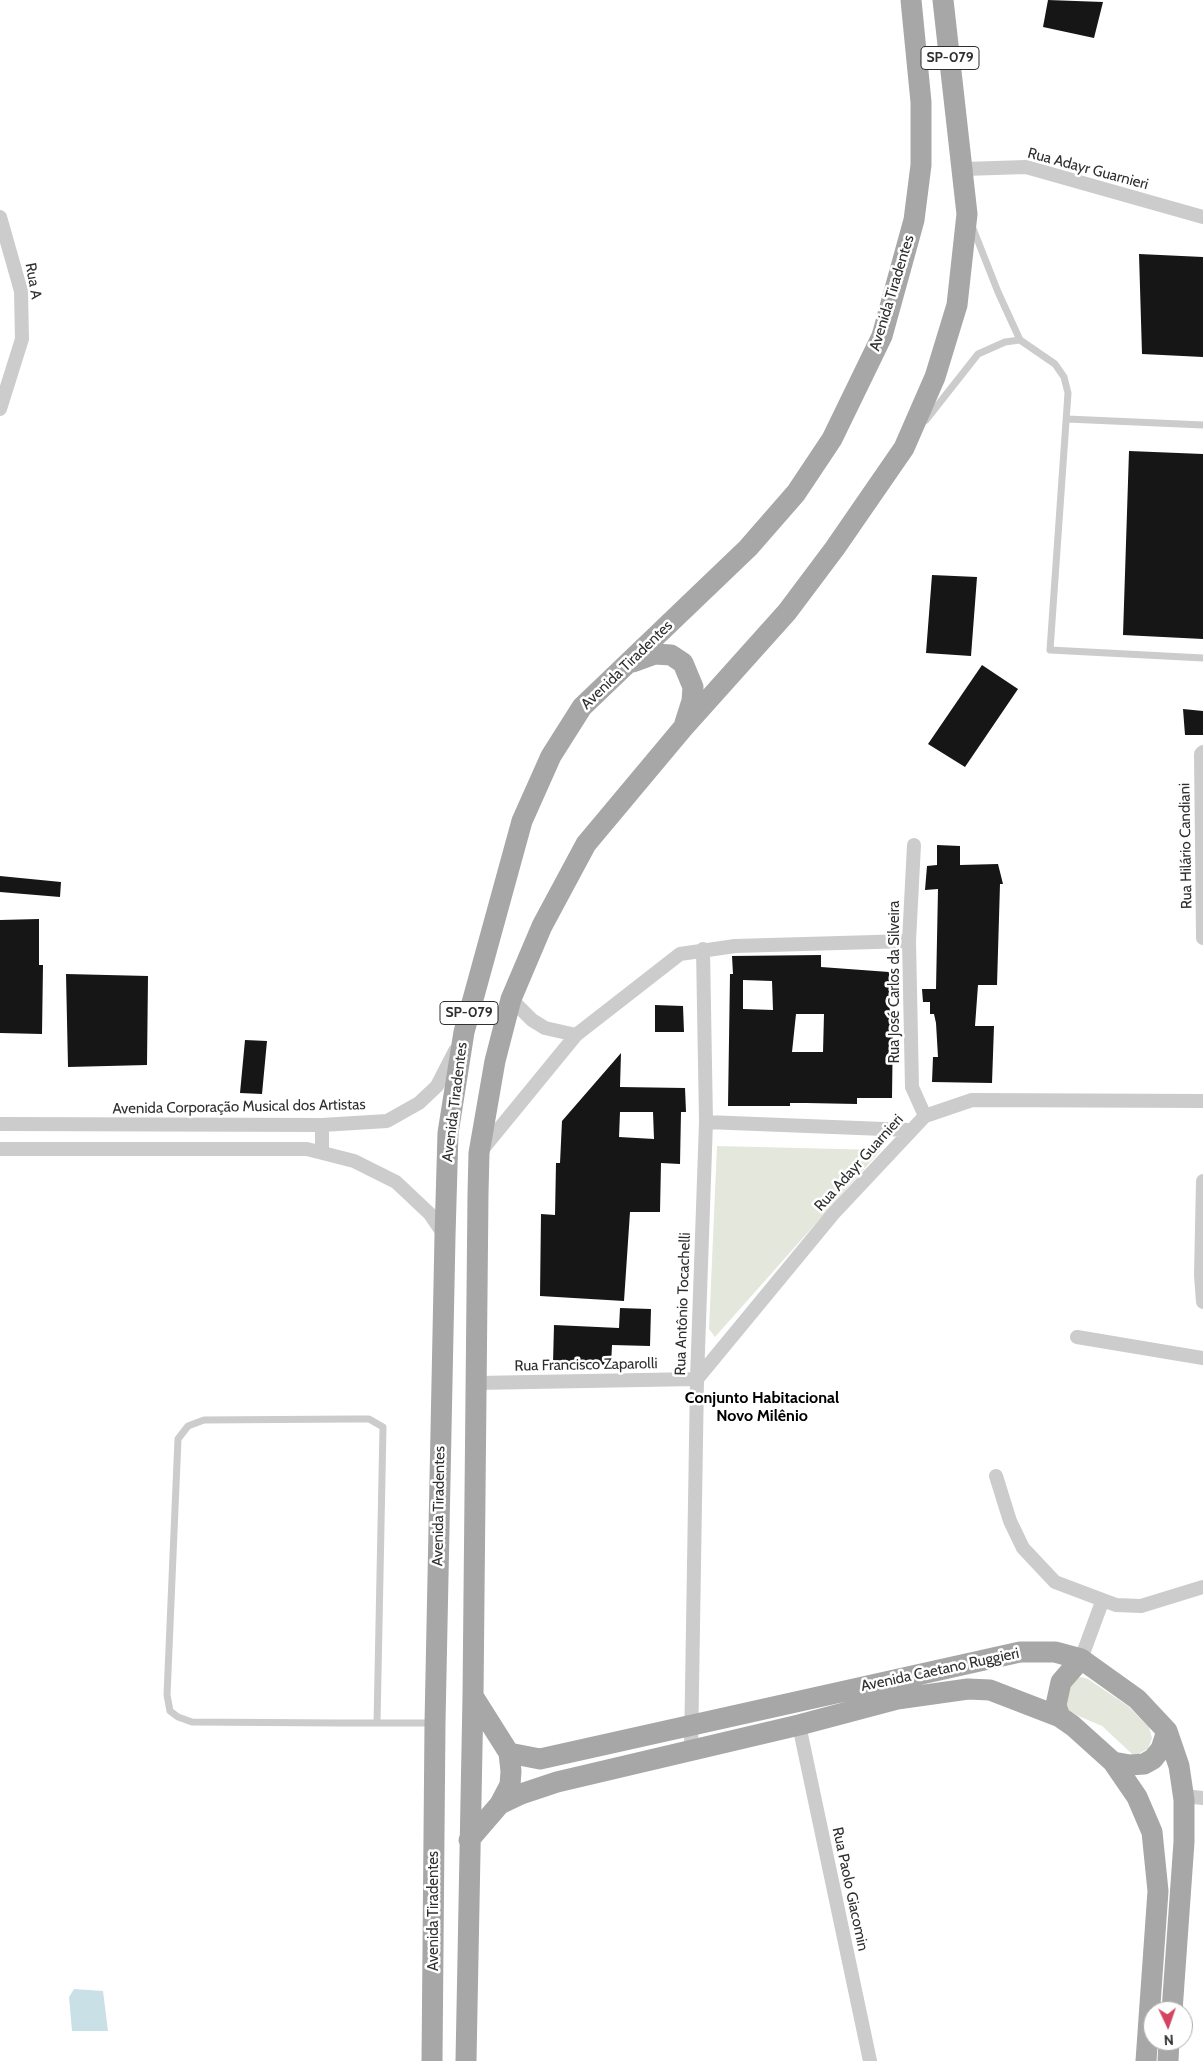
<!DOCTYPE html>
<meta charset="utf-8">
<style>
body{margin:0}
#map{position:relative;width:1203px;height:2061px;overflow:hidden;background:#fff;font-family:Cabin,sans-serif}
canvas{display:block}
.north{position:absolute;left:1143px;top:2001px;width:50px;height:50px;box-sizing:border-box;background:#fff;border:1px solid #acacac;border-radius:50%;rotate:177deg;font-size:14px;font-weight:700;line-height:20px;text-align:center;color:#2f2f2f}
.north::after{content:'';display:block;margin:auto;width:18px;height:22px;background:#d44461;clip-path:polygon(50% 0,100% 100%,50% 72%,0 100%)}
</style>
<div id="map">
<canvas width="1203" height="2061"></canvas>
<div class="north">N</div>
</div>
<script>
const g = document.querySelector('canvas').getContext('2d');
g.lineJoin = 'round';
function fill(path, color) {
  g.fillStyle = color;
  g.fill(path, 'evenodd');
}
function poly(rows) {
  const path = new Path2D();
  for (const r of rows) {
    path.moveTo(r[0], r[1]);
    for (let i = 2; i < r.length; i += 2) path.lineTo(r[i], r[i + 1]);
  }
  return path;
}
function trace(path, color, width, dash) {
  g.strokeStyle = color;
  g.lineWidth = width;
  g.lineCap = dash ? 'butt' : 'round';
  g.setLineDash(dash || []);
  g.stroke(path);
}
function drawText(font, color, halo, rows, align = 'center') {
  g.font = font + ' Cabin,sans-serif';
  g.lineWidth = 5;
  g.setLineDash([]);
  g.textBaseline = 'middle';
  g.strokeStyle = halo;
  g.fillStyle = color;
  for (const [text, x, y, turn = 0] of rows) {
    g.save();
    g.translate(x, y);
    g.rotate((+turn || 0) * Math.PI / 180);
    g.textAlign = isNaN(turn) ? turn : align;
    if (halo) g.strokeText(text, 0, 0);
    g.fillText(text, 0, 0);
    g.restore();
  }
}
const green = poly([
 [717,1146,881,1150,715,1337,709,1329],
 [1081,1677,1088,1679,1128,1706,1149,1727,1152,1738,1148,1749,1138,1754,1132,1754,1102,1726,1069,1712,1064,1694,1075,1679]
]);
const water = poly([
 [74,1989,103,1991,108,2031,72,2031,69,1997]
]);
const building = poly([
 [1048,0,1103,2,1094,38,1043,27],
 [1139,254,1203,257,1203,357,1142,354],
 [1129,451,1203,454,1203,639,1123,635],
 [932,575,977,577,971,656,926,653],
 [982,665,1018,689,965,767,928,744],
 [1183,709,1203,711,1203,735,1185,735],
 [937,845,960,846,960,865,998,864,1003,884,1000,884,997,985,978,985,975,1026,994,1026,992,1083,932,1082,933,1057,938,1057,936,1023,934,1014,930,1014,930,1002,923,1002,922,989,936,989,938,889,925,890,927,866,937,865],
 [0,876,61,882,60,897,0,892],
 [39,919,39,965,43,965,42,1034,0,1033,0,920],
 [821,955,821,967,889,972,890,1022,893,1022,892,1098,857,1098,857,1104,806,1103,790,1103,790,1106,728,1106,730,974,733,974,732,956],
 [743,980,772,981,773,1010,743,1009],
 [796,1014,824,1014,823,1052,792,1052],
 [66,974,148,976,147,1065,68,1067],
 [655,1005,683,1006,684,1032,655,1032],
 [245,1040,267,1041,262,1094,240,1093],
 [621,1053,620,1087,685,1088,686,1112,681,1112,680,1164,661,1163,660,1212,630,1212,624,1301,540,1296,541,1214,555,1215,556,1163,560,1163,562,1121],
 [620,1112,653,1112,654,1139,619,1137],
 [620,1308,651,1309,650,1346,612,1345,611,1365,553,1363,554,1325,619,1328]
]);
const service = poly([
 [972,226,998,292,1020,340,1055,364,1064,377,1068,393,1050,650,1203,658],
 [1067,419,1203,425],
 [926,420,978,354,1005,342,1020,340],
 [377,1723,383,1427,369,1419,353,1419,204,1420,188,1426,178,1439,167,1695,170,1711,178,1717,192,1722,338,1723,432,1723]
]);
const minor = poly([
 [964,169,1026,167,1203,217],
 [0,217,21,291,22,339,0,409],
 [1203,752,1201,754,1203,938],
 [914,845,909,941,912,1087,925,1116],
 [511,999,532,1020,545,1028,576,1035],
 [706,1122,909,1130],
 [0,1124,322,1125,387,1121,419,1103,437,1086,455,1051],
 [0,1149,307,1149,354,1161,396,1182,430,1214,445,1236],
 [481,1151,576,1035,680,954,735,946,909,941],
 [322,1152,322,1125],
 [1203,1181,1201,1275,1203,1302],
 [1077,1337,1203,1358],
 [697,1379,833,1214,925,1116,972,1100,1203,1101],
 [476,1383,697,1379],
 [996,1476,1010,1521,1023,1548,1055,1582,1116,1605,1141,1606,1203,1587],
 [1081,1659,1102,1602],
 [799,1725,870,2061],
 [691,1750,697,1379,706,1122,703,949],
 [1184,1796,1203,1798]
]);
const primary = poly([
 [633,662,655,654,671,655,683,663,693,687,692,701,685,723],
 [473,1696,509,1753,540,1759,1020,1652,1055,1652,1081,1659,1137,1699,1167,1731,1179,1766,1184,1800,1184,1842,1172,2011],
 [1060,1717,1056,1705,1061,1682,1081,1659],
 [1113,1762,1130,1765,1144,1764,1153,1759,1161,1749,1167,1731],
 [500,1804,510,1785,511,1771,509,1753],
 [469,1840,500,1804,521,1794,557,1782,799,1725,897,1699,968,1689,990,1690,1060,1717,1073,1726,1113,1762,1137,1797,1152,1832,1158,1891,1146,2061],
 [432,2061,435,1723,445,1236,448,1133,464,1032,522,821,551,756,582,707,748,548,796,493,832,439,882,336,914,220,921,165,921,102,911,0],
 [466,2061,473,1696,478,1194,479,1153,495,1061,511,999,542,926,586,844,683,728,787,612,835,548,904,448,935,377,957,305,967,214,943,0],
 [1168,2061,1169,2041]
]);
const shields = [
 [950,58,58],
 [469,1013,58]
];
const shieldNames = [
 ["SP-079",950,58],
 ["SP-079",469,1013]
];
const streetNames = [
 ["Rua Adayr Guarnieri",1088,169,15],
 ["Rua A",33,281,80],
 ["Avenida Tiradentes",892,293,-73],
 ["Avenida Tiradentes",627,665,-44],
 ["Rua Hilário Candiani",1186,846,-91],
 ["Rua José Carlos da Silveira",895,982,-90],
 ["Avenida Tiradentes",455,1102,-83],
 ["Avenida Corporação Musical dos Artistas",239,1107,-1],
 ["Rua Adayr Guarnieri",859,1163,-48],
 ["Rua Antônio Tocachelli",683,1304,-88],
 ["Rua Francisco Zaparolli",586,1365,-1],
 ["Avenida Tiradentes",439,1506,-89],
 ["Avenida Caetano Ruggieri",940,1670,-12],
 ["Rua Paolo Giacomin",850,1889,78],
 ["Avenida Tiradentes",434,1911,-90]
];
const neighbourhoodNames = [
 ["Conjunto Habitacional",762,1398],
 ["Novo Milênio",762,1416]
];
fill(green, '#e4e8dc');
fill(water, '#cae0e7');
fill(building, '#161616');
trace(service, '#ccc', 7);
trace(minor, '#ccc', 14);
trace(primary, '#a7a7a7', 21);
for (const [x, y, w] of shields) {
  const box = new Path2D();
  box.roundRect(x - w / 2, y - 11.5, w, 23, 4);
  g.fillStyle = '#fff';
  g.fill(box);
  trace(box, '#2f2f2f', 1);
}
drawText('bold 14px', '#2f2f2f', null, shieldNames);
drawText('15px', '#2f2f2f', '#fff', streetNames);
drawText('bold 16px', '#000', '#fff', neighbourhoodNames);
</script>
